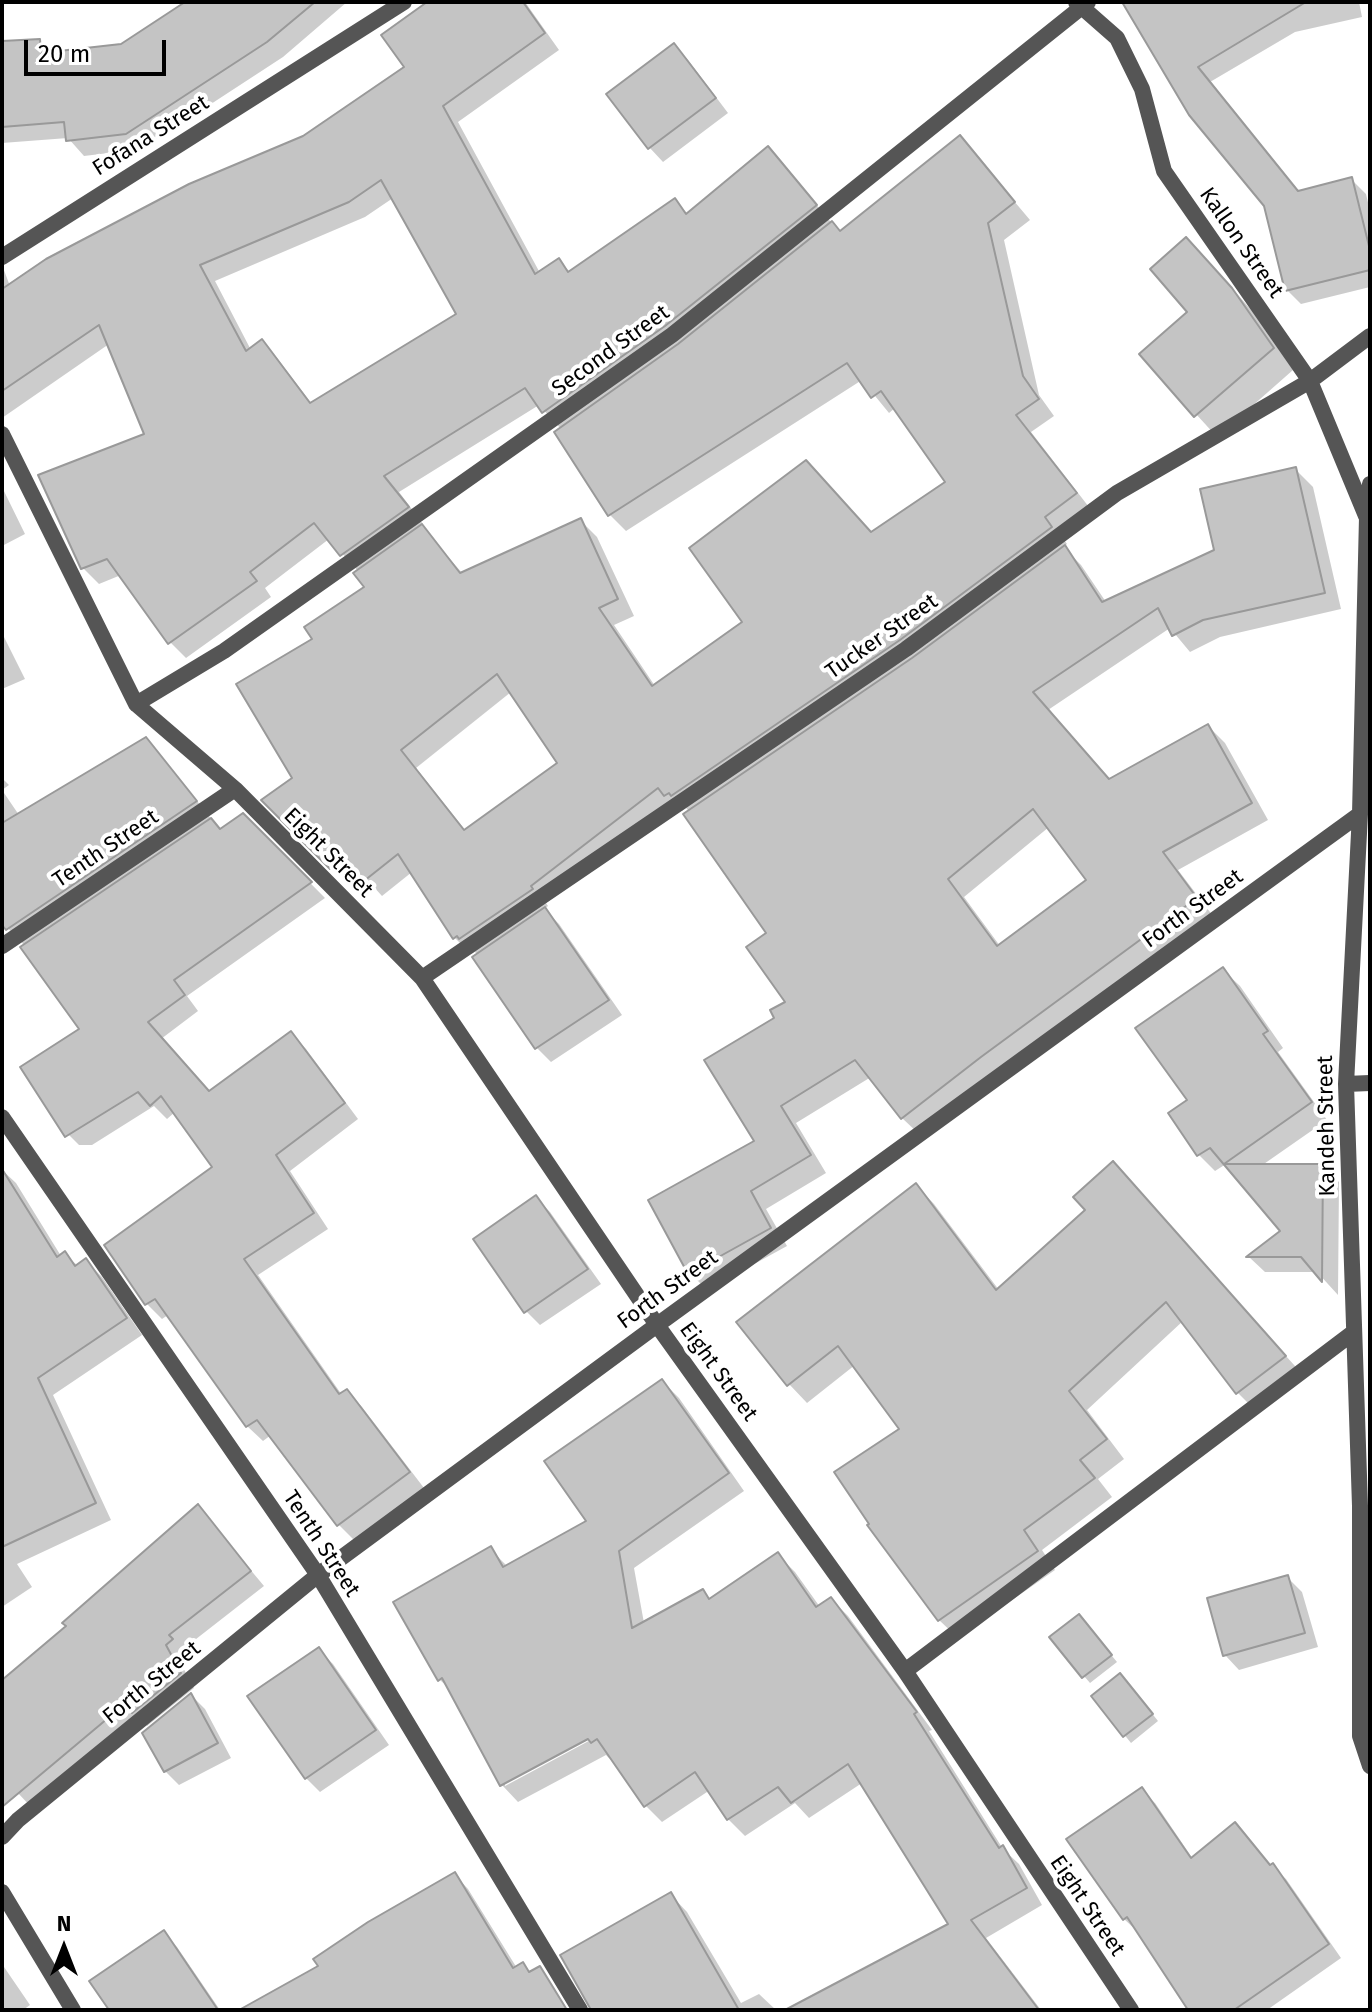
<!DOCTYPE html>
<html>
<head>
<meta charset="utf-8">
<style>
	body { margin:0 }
	#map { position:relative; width:1372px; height:2012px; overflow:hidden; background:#fff; font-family:"Fira Sans",sans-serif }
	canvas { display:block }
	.frame { position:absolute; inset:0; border:4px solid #000; pointer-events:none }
	.north { position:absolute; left:24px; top:1908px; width:80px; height:80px; -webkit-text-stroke:6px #fff; paint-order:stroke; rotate:0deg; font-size:22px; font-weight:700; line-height:32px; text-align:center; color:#000 }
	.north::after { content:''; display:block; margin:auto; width:28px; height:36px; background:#000; clip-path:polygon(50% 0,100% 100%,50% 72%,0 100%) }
	.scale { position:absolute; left:24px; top:40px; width:142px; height:36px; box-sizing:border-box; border:4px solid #000; border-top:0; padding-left:10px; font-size:24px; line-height:28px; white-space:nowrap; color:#000; -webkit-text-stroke:6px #fff; paint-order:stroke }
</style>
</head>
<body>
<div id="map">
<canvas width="1372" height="2012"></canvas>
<div class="frame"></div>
<div class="north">N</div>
<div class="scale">20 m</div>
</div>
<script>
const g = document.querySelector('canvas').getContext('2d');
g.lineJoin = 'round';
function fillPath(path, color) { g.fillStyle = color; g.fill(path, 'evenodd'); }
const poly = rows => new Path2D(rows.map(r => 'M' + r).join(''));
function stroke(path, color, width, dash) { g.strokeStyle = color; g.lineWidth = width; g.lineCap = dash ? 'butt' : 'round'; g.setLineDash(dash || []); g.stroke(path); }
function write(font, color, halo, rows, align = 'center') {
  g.font = font + ' "Fira Sans",sans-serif'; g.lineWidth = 8; g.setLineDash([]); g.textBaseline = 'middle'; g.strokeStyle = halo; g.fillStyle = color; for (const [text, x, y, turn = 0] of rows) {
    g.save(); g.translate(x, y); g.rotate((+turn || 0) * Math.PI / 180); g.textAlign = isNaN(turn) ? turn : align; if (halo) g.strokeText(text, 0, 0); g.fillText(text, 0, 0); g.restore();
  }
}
fillPath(poly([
	[189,2,347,2,283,57,142,149,84,156,68,138,2,143,2,43,40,41,53,54,121,46],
	[431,2,525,2,559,50,458,122,540,273,559,261,571,273,675,201,689,215,783,165,840,233,960,137,1030,220,1004,240,1039,395,1054,416,1031,432,1092,511,1060,534,1067,544,1063,547,1081,565,1106,602,1216,551,1296,470,1313,487,1341,609,1220,637,1190,652,1170,628,1048,710,1110,781,1208,726,1225,743,1268,820,1178,870,1213,916,919,1134,902,1118,871,1077,796,1123,826,1173,766,1209,787,1246,707,1290,690,1273,757,1142,777,1019,788,1003,769,934,690,812,686,808,682,811,674,804,546,903,548,906,544,909,559,924,622,1015,551,1062,537,1048,478,955,475,952,471,954,455,938,412,872,382,896,362,874,348,884,264,800,295,778,314,639,367,588,359,572,329,539,265,588,271,597,186,658,170,642,121,575,99,584,83,568,146,435,109,344,2,418,2,265,10,286,304,138,407,68],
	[393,198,458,314,312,404,277,358,261,342,251,350,215,281,365,217],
	[862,380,889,413,895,408,947,482,655,686,614,625,634,616,597,537,580,520,463,574,421,526,423,524,399,492,539,405,561,429,556,432,610,515,626,531],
	[511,692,559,763,466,831,416,768],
	[1049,827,1089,881,1000,946,964,897],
	[1136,2,1370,2,1359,2,1362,17,1295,32,1210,82,1299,193,1351,179,1366,194,1370,211,1370,287,1301,304,1287,290,1266,205],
	[674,46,688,60,728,113,663,162,649,147],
	[1207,260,1253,312,1293,370,1217,437,1141,354,1190,312],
	[2,487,25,534,2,546],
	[2,633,25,679,2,689],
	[145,740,162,757,221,831,243,815,325,898,187,996,198,1011,161,1039,210,1093,290,1033,306,1049,358,1119,290,1171,328,1229,258,1275,342,1395,347,1391,362,1407,424,1488,354,1540,338,1524,271,1435,263,1441,247,1426,168,1315,162,1319,147,1304,107,1246,215,1168,175,1112,167,1119,154,1106,92,1145,79,1145,63,1129,82,1029,25,946,2,922,2,778,9,785,2,790,19,815],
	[1223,970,1240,986,1283,1048,1278,1052,1327,1120,1261,1166,1322,1166,1339,1182,1338,1295,1317,1272,1265,1272,1249,1257,1283,1232,1226,1164,1215,1171,1199,1155,1189,1101],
	[2,1170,16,1183,61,1256,65,1254,78,1266,86,1261,102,1277,142,1335,53,1395,111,1520,17,1564,32,1587,2,1607],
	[1131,1183,1303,1375,1256,1411,1237,1392,1183,1321,1087,1410,1124,1459,1098,1479,1112,1497,1042,1550,1055,1570,958,1638,939,1620,902,1429,855,1365,807,1403,789,1384,916,1185,934,1204,999,1290],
	[536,1198,550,1212,601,1284,540,1325,526,1311],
	[662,1381,679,1398,744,1491,634,1568,644,1623,703,1591,711,1600,778,1555,795,1572,820,1607,831,1599,848,1616,932,1730,929,1731,1003,1849,1019,1864,1042,1905,986,1938,1041,2010,863,2010,951,1925,862,1783,809,1818,795,1803,745,1836,728,1819,710,1790,662,1822,645,1805,611,1757,609,1758,606,1755,518,1802,502,1785,452,1691,440,1680,490,1549,508,1567,589,1521],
	[596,1733,598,1736,505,1786,505,1782],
	[198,1507,264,1586,182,1650,186,1654,179,1660,194,1688,147,1726,139,1717,32,1808,2,1776,2,1683,68,1626],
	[1288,1578,1302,1592,1318,1647,1239,1670,1225,1655],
	[1085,1623,1117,1662,1090,1683,1084,1676],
	[319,1650,333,1664,389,1745,320,1792,306,1778],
	[1127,1682,1158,1721,1131,1743,1094,1697],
	[191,1695,205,1709,231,1758,179,1785,165,1771],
	[1141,1790,1155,1803,1193,1859,1248,1839,1271,1866,1286,1879,1341,1958,1267,2010,1190,2010,1138,1932,1124,1919],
	[454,1874,468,1889,520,1973,453,2010,243,2010,321,1966],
	[671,1895,687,1912,741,2003,759,1994,776,2010,593,2010],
	[163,1933,177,1947,220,2010,112,2010],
	[2,1964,30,2005,23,2010,2,2010]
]), '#0003');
const building = poly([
	[185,2,315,2,267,42,126,134,66,141,64,122,2,127,2,41,40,39,41,53,121,44,185,2],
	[427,2,523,2,545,33,443,106,535,274,559,258,568,272,675,198,686,214,768,146,817,205,665,326,542,413,525,388,384,476,409,507,340,556,314,523,250,572,257,581,168,644,107,559,81,569,38,475,144,434,99,325,2,391,2,289,46,259,189,184,303,136,404,67,381,35,427,2],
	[381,180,456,314,310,403,262,339,246,351,200,265,349,202,381,180],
	[1122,2,1306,2,1198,67,1298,191,1352,177,1370,250,1370,270,1285,291,1264,206,1189,115,1122,2],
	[674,43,716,98,648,149,606,94,674,43],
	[960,135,1015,202,988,223,1023,376,1039,399,1016,415,1077,493,1045,517,1052,527,900,640,671,796,669,793,664,796,658,788,531,886,533,889,459,939,457,936,453,939,398,854,364,881,346,858,330,869,261,800,292,778,236,684,312,639,304,627,364,587,353,573,422,524,460,573,581,518,618,599,599,608,652,686,742,622,689,548,806,460,871,532,945,482,881,391,871,398,847,363,608,516,554,432,678,344,832,221,840,231,960,135],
	[497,674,557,763,464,830,401,750,497,674],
	[1186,237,1232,288,1274,348,1194,417,1139,354,1187,312,1150,269,1186,237],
	[1296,467,1325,593,1203,620,1172,636,1158,608,1033,692,1109,779,1208,724,1252,803,1163,852,1197,898,981,1057,901,1119,855,1060,781,1106,811,1155,751,1191,771,1228,688,1274,648,1200,754,1141,704,1060,774,1018,770,1010,785,1002,746,947,766,933,683,814,912,658,1065,545,1102,602,1214,550,1200,489,1296,467],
	[1033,809,1086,880,997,946,948,879,1033,809],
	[146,737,197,801,6,930,2,925,2,823,146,737],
	[243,813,312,882,174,980,185,995,148,1022,209,1091,291,1031,345,1103,276,1155,314,1213,244,1259,339,1394,347,1389,410,1472,337,1526,257,1420,246,1427,155,1299,145,1305,104,1245,212,1167,161,1096,150,1106,138,1092,65,1137,20,1067,79,1029,20,947,211,818,220,829,243,813],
	[545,907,609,1000,535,1049,472,957,545,907],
	[1223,967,1268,1031,1263,1034,1312,1102,1224,1164,1323,1164,1322,1282,1301,1257,1246,1257,1280,1231,1210,1148,1197,1156,1168,1113,1187,1100,1135,1028,1223,967],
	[1113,1161,1286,1356,1236,1394,1166,1302,1069,1391,1107,1439,1080,1460,1095,1478,1024,1530,1038,1551,938,1621,867,1525,869,1524,834,1472,899,1429,838,1346,787,1386,736,1322,916,1183,996,1290,1085,1210,1073,1197,1113,1161],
	[2,1169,57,1257,65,1251,75,1266,86,1258,127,1318,38,1378,96,1503,2,1547,2,1169],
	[536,1195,588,1269,524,1313,473,1239,536,1195],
	[662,1379,729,1473,619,1551,632,1628,703,1589,709,1599,778,1552,816,1607,831,1597,917,1712,914,1714,999,1848,1003,1845,1027,1888,971,1920,1039,2010,785,2010,948,1924,848,1764,791,1803,778,1787,727,1820,695,1772,644,1807,597,1739,591,1743,588,1739,500,1786,442,1678,438,1681,393,1602,491,1546,503,1567,586,1521,544,1461,662,1379],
	[198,1504,251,1571,169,1635,173,1639,166,1645,181,1673,132,1713,126,1703,2,1807,2,1680,66,1626,62,1623,198,1504],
	[1288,1575,1305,1633,1223,1656,1207,1598,1288,1575],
	[1079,1614,1112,1655,1082,1678,1049,1637,1079,1614],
	[319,1647,376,1730,305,1779,247,1696,319,1647],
	[1120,1673,1153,1714,1123,1737,1091,1696,1120,1673],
	[191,1693,218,1743,164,1772,142,1733,191,1693],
	[1142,1787,1191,1858,1235,1822,1270,1865,1273,1863,1329,1944,1234,2010,1188,2010,1127,1917,1123,1920,1066,1839,1142,1787],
	[455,1872,513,1968,523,1962,529,1972,540,1966,567,2010,239,2010,318,1966,313,1959,368,1922,455,1872],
	[671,1892,739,2010,591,2010,560,1955,671,1892],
	[164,1930,218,2010,109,2010,89,1981,164,1930]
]);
fillPath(building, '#c4c4c4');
stroke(building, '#999', 2);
stroke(poly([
	[1076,2,1117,38,1142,89,1164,171,1310,381,1366,516],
	[2,257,404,2],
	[2,434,136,704,235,789,422,978,657,1325,905,1671,1131,2010],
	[1370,484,1367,517,1360,814,1346,1084,1360,1506,1360,1736,1370,1766],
	[136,704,224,651,672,335,1088,2],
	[2,946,235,789],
	[422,978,906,649,1117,493,1310,381,1370,336],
	[1346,1084,1370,1083],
	[2,1117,318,1575,580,2010],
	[905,1671,1354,1332],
	[2,1837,18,1820,318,1575,657,1325,1360,814],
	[2,1892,73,2010]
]), '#555', 16);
write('22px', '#000', '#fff', [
	["Fofana Street",151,136,-32],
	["Kallon Street",1241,243,55],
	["Second Street",611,351,-36],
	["Tucker Street",882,637,-35],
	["Tenth Street",106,849,-34],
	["Eight Street",328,853,45],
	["Forth Street",1193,909,-36],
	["Kandeh Street",1327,1126,-91],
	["Forth Street",668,1290,-36],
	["Eight Street",718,1372,54],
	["Tenth Street",321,1544,57],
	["Forth Street",152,1683,-39],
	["Eight Street",1087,1906,56]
]);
</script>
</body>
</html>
